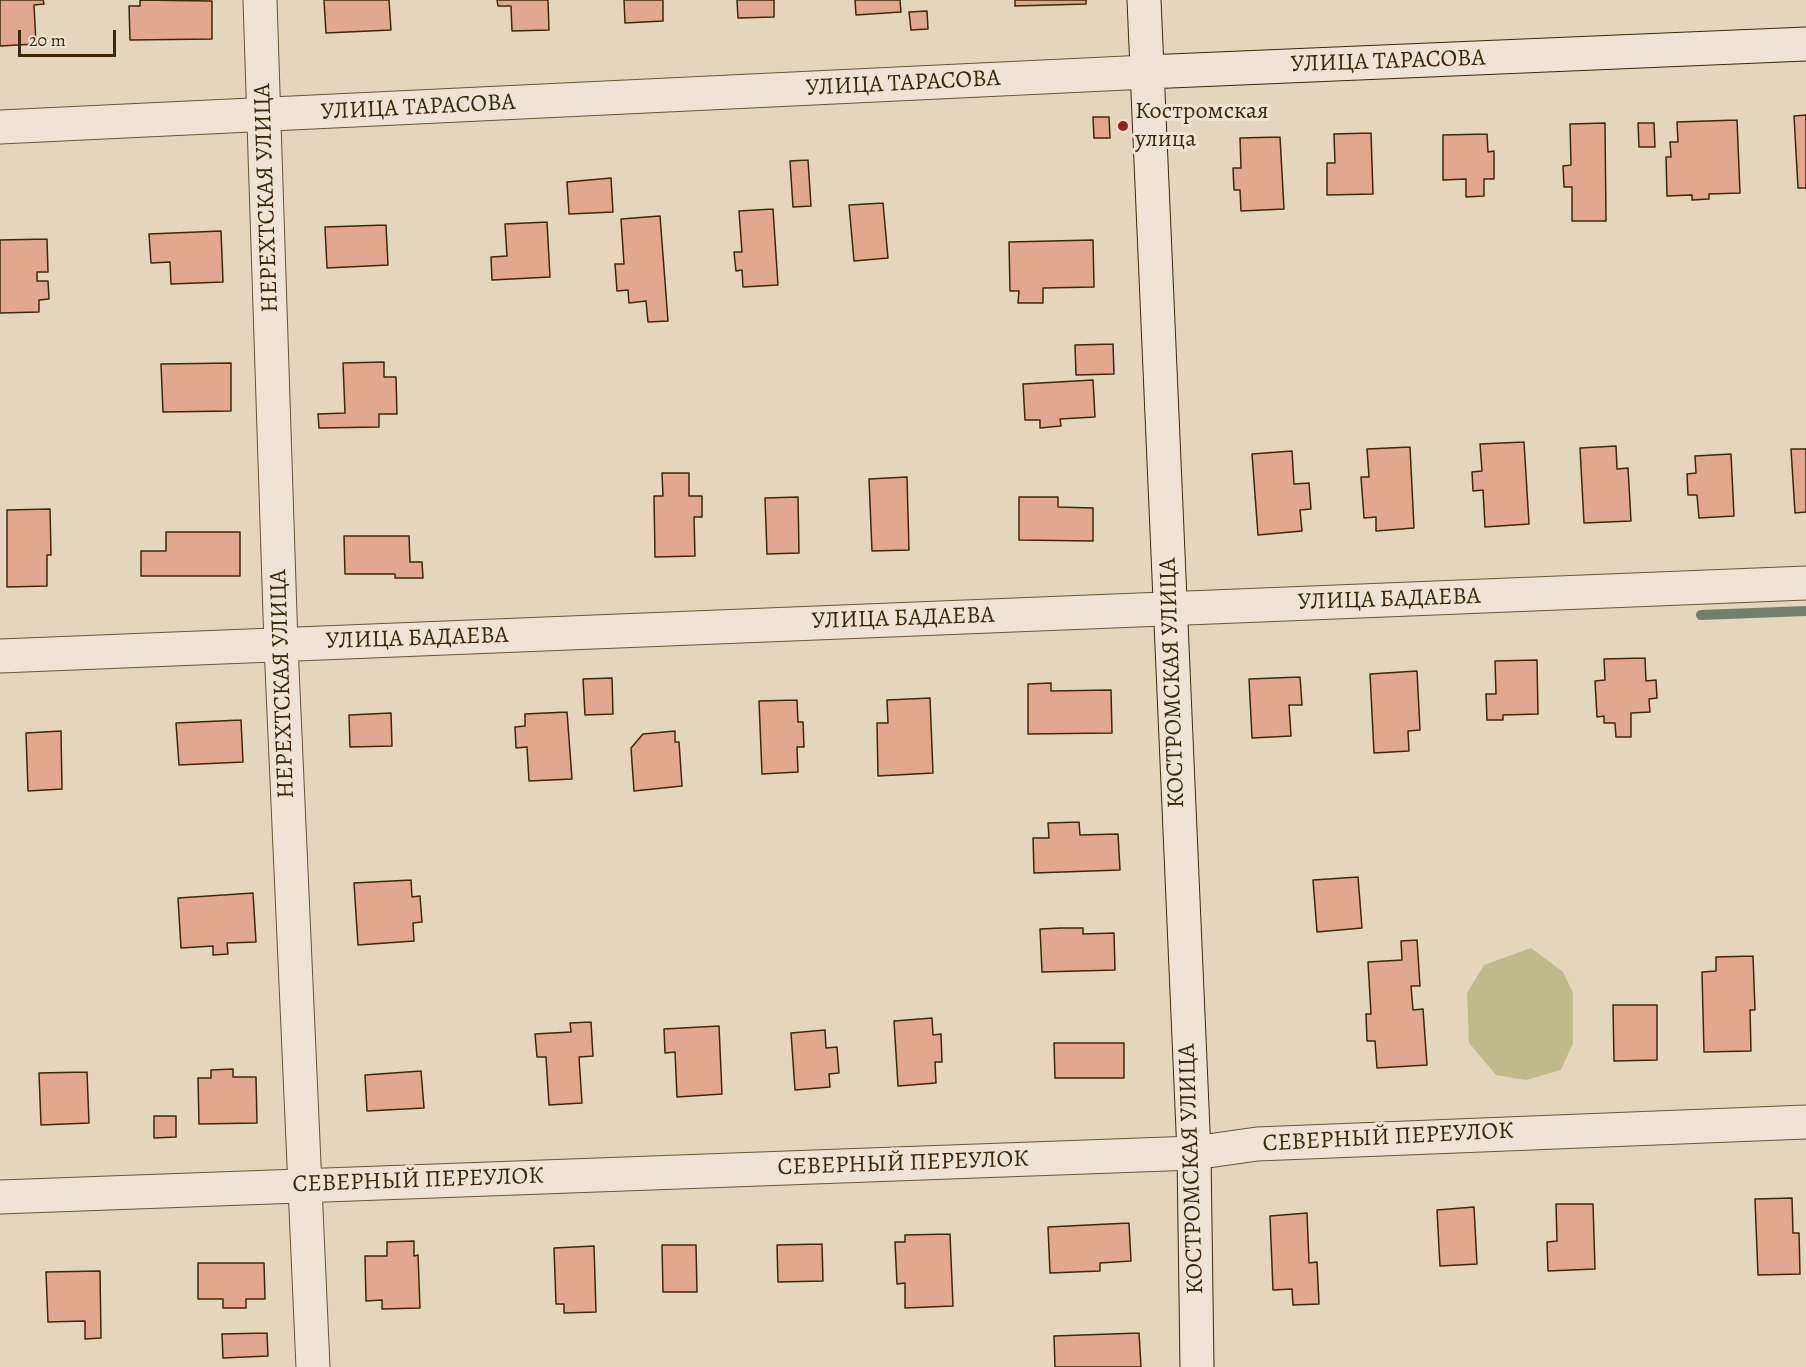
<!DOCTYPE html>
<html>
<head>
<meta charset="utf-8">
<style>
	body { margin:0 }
	#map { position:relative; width:1806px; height:1367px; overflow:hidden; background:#e6d5bd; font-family:Alegreya,serif }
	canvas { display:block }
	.scale { position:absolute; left:18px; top:30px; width:98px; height:27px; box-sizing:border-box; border:3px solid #3e2808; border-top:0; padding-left:8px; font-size:18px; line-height:21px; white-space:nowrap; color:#3e2808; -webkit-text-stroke:4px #efe4d4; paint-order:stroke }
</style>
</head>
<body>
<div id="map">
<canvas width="1806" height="1367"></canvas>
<div class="scale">20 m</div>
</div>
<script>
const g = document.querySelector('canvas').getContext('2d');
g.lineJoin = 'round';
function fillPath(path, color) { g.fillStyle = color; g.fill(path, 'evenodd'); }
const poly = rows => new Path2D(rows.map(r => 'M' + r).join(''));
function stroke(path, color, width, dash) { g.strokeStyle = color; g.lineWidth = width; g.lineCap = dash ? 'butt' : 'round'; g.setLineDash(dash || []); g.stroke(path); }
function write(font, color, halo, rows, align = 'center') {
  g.font = font + ' Alegreya,serif'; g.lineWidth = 6; g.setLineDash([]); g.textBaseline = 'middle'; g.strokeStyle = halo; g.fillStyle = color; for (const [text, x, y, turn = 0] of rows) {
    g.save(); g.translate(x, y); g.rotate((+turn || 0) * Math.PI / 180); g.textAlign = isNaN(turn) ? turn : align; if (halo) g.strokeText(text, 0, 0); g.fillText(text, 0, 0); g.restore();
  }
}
fillPath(poly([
	[1531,948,1563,972,1573,993,1573,1043,1561,1070,1526,1080,1496,1075,1469,1043,1467,993,1484,965]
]), '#bdbb8c');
stroke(poly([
	[1701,615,1806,611]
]), '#737f6d', 10);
const building = poly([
	[0,0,43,0,44,4,34,5,36,44,0,46,0,0],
	[140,0,212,1,212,39,130,40,129,6,140,6,140,0],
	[324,0,389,0,391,30,326,33,324,0],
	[497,0,548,0,549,30,512,31,511,6,498,6,497,0],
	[624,0,663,0,663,21,625,23,624,0],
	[737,0,774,0,774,17,738,18,737,0],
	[855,0,900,0,901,12,856,15,855,0],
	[1015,0,1086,0,1086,4,1015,6,1015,0],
	[927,11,928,29,911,30,909,12,927,11],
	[1806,115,1806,188,1798,188,1794,116,1806,115],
	[1093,117,1109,117,1110,138,1094,138,1093,117],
	[1737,120,1740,193,1709,194,1709,199,1692,200,1692,195,1667,196,1666,157,1671,157,1670,142,1678,142,1677,122,1737,120],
	[1605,123,1606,221,1572,221,1572,187,1564,187,1563,166,1571,165,1570,124,1605,123],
	[1638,123,1654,123,1655,147,1639,147,1638,123],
	[1371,133,1373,194,1327,195,1327,163,1335,163,1334,134,1371,133],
	[1487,134,1488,152,1494,151,1494,179,1484,179,1484,196,1466,197,1466,179,1443,180,1443,135,1487,134],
	[1280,137,1284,209,1241,211,1240,190,1234,190,1233,168,1241,168,1240,138,1280,137],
	[808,160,811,206,793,207,790,161,808,160],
	[611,178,613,212,569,214,567,182,611,178],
	[883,203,888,258,854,261,849,205,883,203],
	[773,209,778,285,743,287,742,270,736,271,734,252,742,252,739,211,773,209],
	[660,216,668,321,648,322,646,301,629,303,628,290,617,291,615,264,624,264,621,219,660,216],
	[547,222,550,277,492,280,491,257,507,256,505,224,547,222],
	[386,225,388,265,327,268,325,227,386,225],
	[221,231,223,282,171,284,170,262,151,263,149,234,221,231],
	[47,239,48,272,37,272,37,281,48,281,49,299,39,300,39,312,0,313,0,240,47,239],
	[1093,240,1094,287,1043,288,1043,303,1018,303,1019,291,1010,291,1009,242,1093,240],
	[1113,344,1114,374,1076,375,1075,345,1113,344],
	[384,362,384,377,396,377,397,414,379,414,379,427,319,428,318,414,345,413,343,363,384,362],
	[231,363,231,411,163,412,161,364,231,363],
	[1093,380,1095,417,1060,419,1061,426,1040,428,1040,420,1025,420,1023,384,1093,380],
	[1524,442,1529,524,1485,527,1483,490,1473,491,1472,472,1482,471,1480,444,1524,442],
	[1616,446,1617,469,1628,468,1631,521,1584,523,1580,448,1616,446],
	[1410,447,1414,528,1376,531,1376,517,1364,518,1361,477,1369,477,1367,449,1410,447],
	[1791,449,1806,449,1806,512,1795,513,1791,449],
	[1292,451,1294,484,1309,483,1311,509,1300,510,1302,531,1258,535,1252,454,1292,451],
	[1731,454,1734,516,1699,518,1697,495,1688,495,1687,474,1696,473,1695,456,1731,454],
	[662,473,689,473,689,496,702,496,702,517,694,517,695,556,655,557,654,496,663,496,662,473],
	[907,477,909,550,872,551,869,479,907,477],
	[798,497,799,553,767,554,765,498,798,497],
	[1019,497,1058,497,1058,507,1093,508,1093,541,1019,540,1019,497],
	[50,509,51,555,47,555,47,586,7,587,7,510,50,509],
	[166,532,240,532,240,576,141,576,141,551,166,551,166,532],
	[344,536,409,536,410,562,422,562,423,578,395,578,395,574,345,574,344,536],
	[1645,658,1646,681,1656,680,1657,698,1649,699,1650,712,1631,713,1631,737,1616,737,1615,723,1604,723,1604,716,1597,717,1595,681,1605,680,1604,659,1645,658],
	[1537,660,1538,714,1503,715,1503,720,1487,720,1486,694,1496,694,1495,661,1537,660],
	[1417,671,1420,730,1408,731,1409,751,1374,753,1370,674,1417,671],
	[1300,677,1302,705,1289,705,1291,736,1252,738,1249,679,1300,677],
	[612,678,613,714,585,715,583,679,612,678],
	[1051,683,1051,691,1111,690,1112,733,1028,734,1028,684,1051,683],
	[930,698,933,773,878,776,877,723,888,723,887,700,930,698],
	[797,700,798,722,803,722,804,747,797,747,798,772,762,774,759,701,797,700],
	[567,712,572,779,529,781,527,747,516,748,515,727,525,726,525,714,567,712],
	[391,713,392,746,350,747,349,715,391,713],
	[241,720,243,762,179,765,176,723,241,720],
	[61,731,62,789,28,791,26,733,61,731],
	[675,731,675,742,679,742,682,786,634,791,631,748,643,734,675,731],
	[1079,822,1080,835,1118,834,1120,870,1034,873,1033,838,1049,838,1048,823,1079,822],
	[1358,877,1362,928,1317,932,1313,880,1358,877],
	[411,880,412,897,420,896,422,922,413,923,414,941,358,945,354,883,411,880],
	[253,893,256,942,227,943,228,954,213,955,213,946,181,948,178,898,253,893],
	[1061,928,1083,928,1083,934,1114,933,1115,970,1042,972,1040,929,1061,928],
	[1417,940,1420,986,1411,986,1413,1010,1423,1009,1427,1065,1377,1068,1375,1041,1367,1041,1366,1014,1371,1014,1368,962,1402,960,1401,941,1417,940],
	[1753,956,1755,1010,1750,1010,1751,1051,1704,1052,1702,972,1716,971,1716,957,1753,956],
	[1613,1005,1657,1005,1657,1060,1614,1061,1613,1005],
	[932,1018,933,1035,941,1034,942,1062,935,1062,936,1083,898,1086,894,1021,932,1018],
	[591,1022,593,1056,579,1057,582,1103,549,1105,546,1057,537,1057,535,1034,571,1032,570,1023,591,1022],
	[719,1026,722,1094,677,1097,675,1052,665,1053,664,1029,719,1026],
	[825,1030,826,1048,837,1047,839,1073,829,1074,830,1087,795,1090,791,1033,825,1030],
	[1054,1043,1124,1043,1124,1078,1055,1078,1054,1043],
	[233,1069,233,1077,256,1077,257,1123,199,1124,198,1078,211,1078,211,1070,233,1069],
	[421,1071,424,1108,367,1111,365,1075,421,1071],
	[87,1072,89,1123,41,1125,39,1073,87,1072],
	[154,1116,176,1116,176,1137,154,1138,154,1116],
	[1792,1198,1793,1233,1799,1233,1800,1274,1758,1275,1755,1199,1792,1198],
	[1556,1204,1593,1204,1595,1269,1548,1271,1547,1242,1557,1241,1556,1204],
	[1474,1207,1477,1264,1440,1266,1437,1210,1474,1207],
	[1307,1213,1309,1263,1317,1262,1319,1304,1293,1305,1292,1289,1273,1290,1270,1216,1307,1213],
	[1129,1223,1131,1261,1100,1263,1100,1271,1050,1273,1048,1227,1129,1223],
	[950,1234,953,1306,905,1308,905,1283,897,1284,895,1242,905,1242,905,1235,950,1234],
	[414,1241,414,1256,418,1255,420,1308,382,1309,382,1300,366,1301,365,1256,387,1256,387,1242,414,1241],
	[822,1244,823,1281,778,1282,777,1245,822,1244],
	[662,1245,696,1245,697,1292,663,1292,662,1245],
	[594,1246,596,1312,564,1313,564,1304,556,1304,554,1248,594,1246],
	[198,1263,264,1263,265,1299,246,1299,246,1308,223,1308,223,1299,198,1299,198,1263],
	[100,1271,101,1338,85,1339,85,1321,48,1322,46,1272,100,1271],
	[267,1333,268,1356,223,1358,222,1334,267,1333],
	[1139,1333,1141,1367,1055,1367,1054,1336,1139,1333]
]);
fillPath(building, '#e1a78f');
stroke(building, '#3e2808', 1.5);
const street = poly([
	[260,0,281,645,313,1367],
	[0,127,1147,72],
	[0,656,1806,583],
	[0,1197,1194,1153,1257,1144,1806,1122]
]);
const secondary = poly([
	[1144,0,1194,1153,1197,1367],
	[1147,72,1806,44]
]);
stroke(street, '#685335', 35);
stroke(secondary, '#3e2808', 35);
stroke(street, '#efe4d4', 33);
stroke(secondary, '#efe4d4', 33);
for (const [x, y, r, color] of [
	[1123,126,6,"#8f2418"]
]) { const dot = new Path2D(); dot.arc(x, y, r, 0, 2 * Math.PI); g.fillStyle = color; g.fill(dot); stroke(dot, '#efe4d4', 2); }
write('24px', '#3e2808', '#efe4d4', [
	["УЛИЦА ТАРАСОВА",1388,62,-2],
	["УЛИЦА ТАРАСОВА",903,84,-3],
	["УЛИЦА ТАРАСОВА",418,108,-3],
	["НЕРЕХТСКАЯ УЛИЦА",267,198,-92],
	["УЛИЦА БАДАЕВА",1389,600,-2],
	["УЛИЦА БАДАЕВА",903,619,-2],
	["УЛИЦА БАДАЕВА",417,639,-2],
	["КОСТРОМСКАЯ УЛИЦА",1173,683,-92],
	["НЕРЕХТСКАЯ УЛИЦА",283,684,-92],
	["СЕВЕРНЫЙ ПЕРЕУЛОК",1388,1138,-3],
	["СЕВЕРНЫЙ ПЕРЕУЛОК",903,1164,-2],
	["КОСТРОМСКАЯ УЛИЦА",1192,1169,-92],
	["СЕВЕРНЫЙ ПЕРЕУЛОК",418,1181,-2]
]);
write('24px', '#3e2808', '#efe4d4', [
	["Костромская",1135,112],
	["улица",1135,140]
], 'left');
</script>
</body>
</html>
